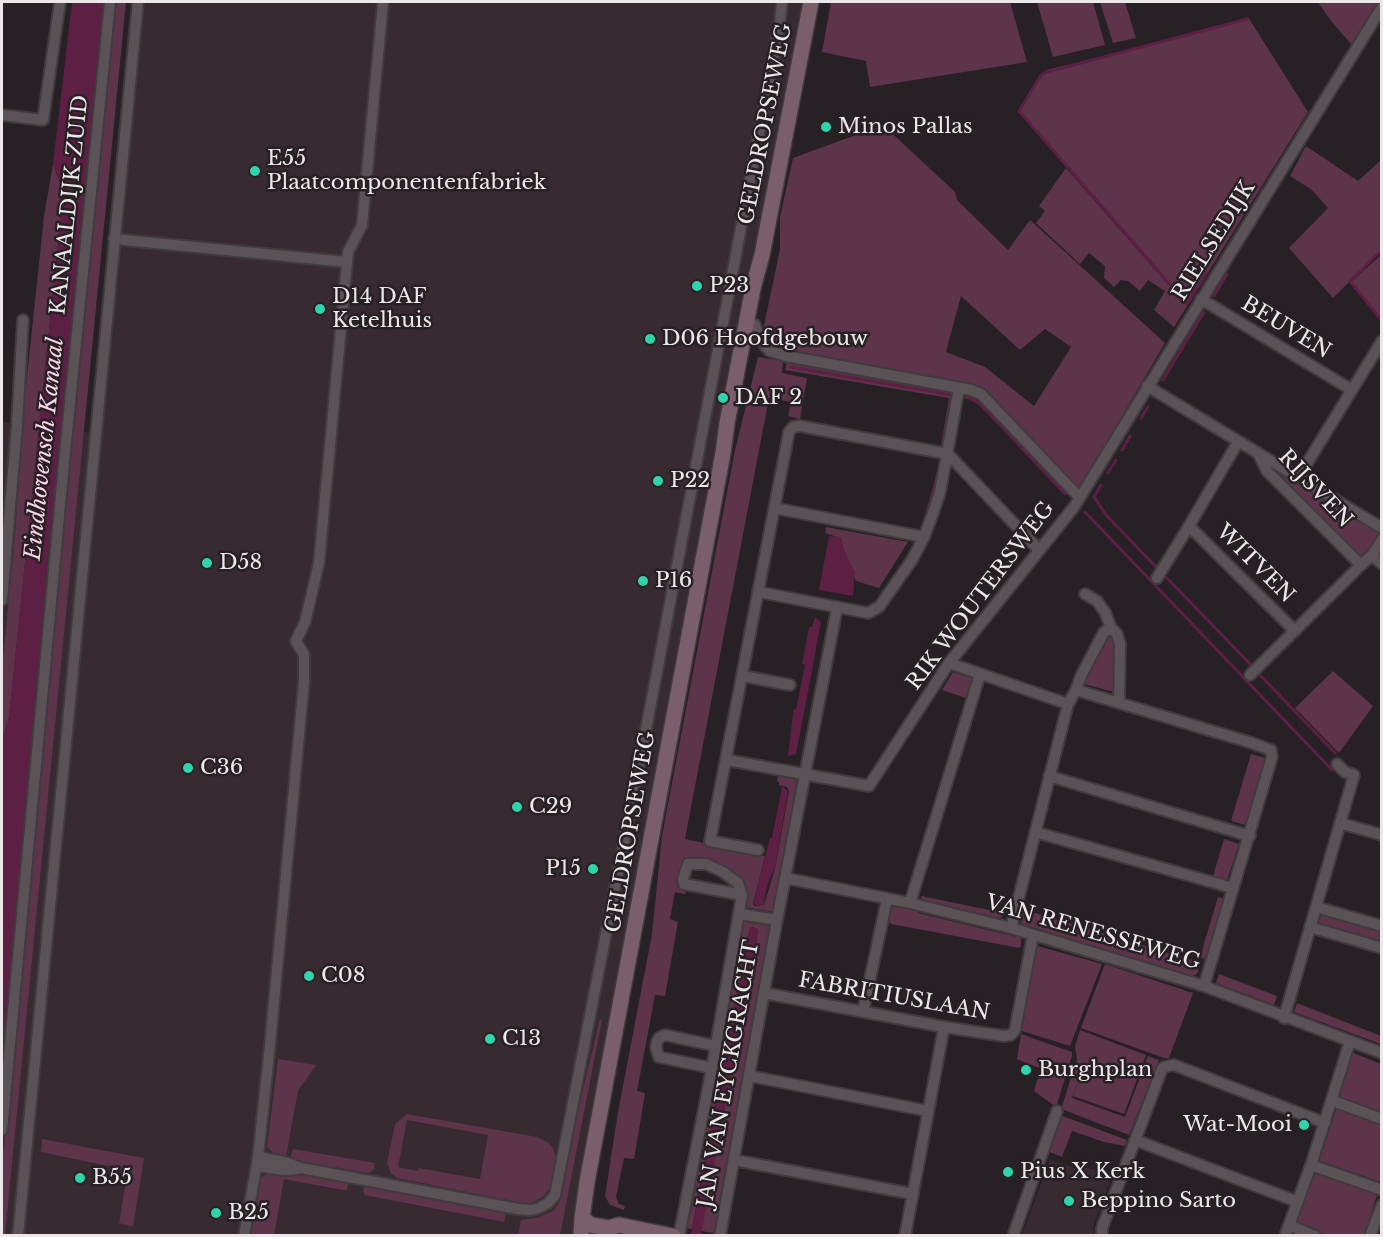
<!DOCTYPE html>
<html>
<head>
<meta charset="utf-8">
<style>
	body { margin:0 }
	#map { position:relative; width:1383px; height:1237px; overflow:hidden; background:#272024; font-family:"Libre Baskerville",serif }
	canvas { display:block }
	.frame { position:absolute; inset:0; border:3px solid #ece7e9; pointer-events:none }
</style>
</head>
<body>
<div id="map">
<canvas width="1383" height="1237"></canvas>
<div class="frame"></div>
</div>
<script>
const g = document.querySelector('canvas').getContext('2d');
g.lineJoin = 'round';
function fillPath(path, color) { g.fillStyle = color; g.fill(path, 'evenodd'); }
const poly = rows => new Path2D(rows.map(r => 'M' + r).join(''));
function stroke(path, color, width, dash) { g.strokeStyle = color; g.lineWidth = width; g.lineCap = dash ? 'butt' : 'round'; g.setLineDash(dash || []); g.stroke(path); }
function write(font, color, halo, rows, align = 'center') {
  g.font = font + ' "Libre Baskerville",serif'; g.lineWidth = 5; g.setLineDash([]); g.textBaseline = 'middle'; g.strokeStyle = halo; g.fillStyle = color; for (const [text, x, y, turn = 0] of rows) {
    g.save(); g.translate(x, y); g.rotate((+turn || 0) * Math.PI / 180); g.textAlign = isNaN(turn) ? turn : align; if (halo) g.strokeText(text, 0, 0); g.fillText(text, 0, 0); g.restore();
  }
}
fillPath(poly([
	[145,2,802,2,791,82,742,311,683,626,577,1235,2,1236,2,422,101,434],
	[1050,1159,1077,1169,1079,1165,1112,1176,1093,1227,1094,1235,1022,1235]
]), '#372a30');
fillPath(poly([
	[114,2,126,2,5,1235,2,1236,2,1165],
	[831,2,1010,2,1027,62,870,87,866,61,822,52],
	[1037,2,1093,2,1105,45,1053,57],
	[1100,2,1125,2,1136,38,1113,43],
	[1318,2,1379,2,1351,44,1331,21],
	[1248,17,1308,112,1174,327,1154,310,1165,291,1148,280,1140,291,1128,281,1121,280,1114,287,1104,278,1105,266,1089,253,1080,264,1036,223,1045,211,1039,206,1066,168,1184,303,1018,110,1046,70,1168,41],
	[883,125,955,192,957,200,1008,250,1030,220,1165,343,1081,486,1074,486,988,393,977,386,780,351,774,348,762,335,780,249,780,217,793,158],
	[961,296,1020,350,1045,329,1071,347,1034,406,985,367,946,352],
	[1306,146,1358,181,1381,160,1381,250,1333,298,1289,248,1328,208,1312,190,1290,176],
	[53,164,62,187,59,234,9,717,2,740,2,669,15,535,24,405,44,216],
	[1381,255,1381,321,1351,282],
	[758,357,783,361,782,373,807,378,800,419,788,416,791,402,769,398,685,839,765,856,753,904,755,906,764,905,775,869,789,791,787,787,779,785,779,782,777,781,778,776,798,780,773,912,745,907,747,895,746,887,741,880,731,871,712,860,691,857,682,865,678,872,677,887,686,890,685,894,675,892,670,919,678,922,665,996,655,995,637,1091,645,1093,639,1130,634,1159,624,1158,616,1197,619,1204,625,1206,624,1210,610,1205,605,1196,618,1112,652,934,662,836,735,450],
	[787,362,951,389,954,394,945,444,941,446,949,398,785,370],
	[1269,465,1378,531,1379,536,1374,546,1364,556,1356,556,1269,468],
	[826,527,908,542,879,588,856,581,844,551,841,538,825,533],
	[1108,635,1115,636,1114,692,1084,684],
	[1333,671,1373,706,1339,753,1295,708],
	[953,672,972,678,966,698,942,690],
	[1251,754,1265,758,1245,825,1231,821],
	[1224,839,1239,844,1227,880,1213,876],
	[921,896,999,912,1003,916,999,918,922,900],
	[1218,897,1224,899,1206,960,1200,957],
	[897,905,918,910,918,913,1021,938,1021,946,1019,948,891,924,889,922,892,906],
	[1025,910,1199,962,1200,965,1197,974,1192,976,1022,924,1020,920,1022,911],
	[1322,913,1381,930,1381,944,1318,924],
	[742,921,772,926,716,1230,713,1233,701,1231,756,944,758,930,752,927,750,928,744,954,692,1229,685,1228],
	[1038,946,1102,964,1070,1046,1022,1031,1036,947],
	[1105,964,1193,993,1169,1058,1164,1058,1081,1028],
	[1219,974,1277,996,1274,1005,1216,983],
	[1297,1003,1381,1036,1381,1044,1294,1012],
	[600,1019,602,1020,560,1235,518,1235,521,1220,537,1218,553,1211,559,1203,577,1114],
	[1080,1030,1146,1055,1124,1114,1073,1096,1085,1062,1072,1098,1125,1117,1148,1056,1159,1060,1129,1135,1061,1109,1077,1060,1075,1046],
	[1021,1034,1072,1052,1072,1056,1056,1107,1034,1091,1040,1071,1039,1068,1017,1059],
	[1351,1052,1381,1064,1381,1115,1339,1099],
	[278,1059,316,1065,298,1091,286,1156,281,1157,276,1155,267,1147],
	[1337,1107,1381,1124,1381,1182,1319,1161],
	[407,1114,537,1137,547,1142,553,1148,556,1158,551,1186,543,1197,528,1204,397,1178,391,1173,387,1163,395,1124],
	[407,1120,488,1135,480,1179,419,1168,418,1171,398,1167],
	[1060,1115,1127,1140,1125,1146,1104,1142,1072,1131,1062,1157,1047,1151],
	[42,1139,144,1158,133,1227,119,1223,128,1170,41,1152],
	[293,1149,375,1163,374,1169,369,1173,362,1172,290,1159],
	[280,1171,348,1183,347,1190,343,1190,284,1179,274,1235,251,1236,261,1178,269,1172],
	[1316,1171,1378,1192,1364,1235,1327,1235,1295,1223],
	[364,1186,506,1212,504,1222,365,1195,363,1191]
]), '#5d344a');
fillPath(poly([
	[72,2,104,2,50,535,2,1060,2,740,9,717,59,234,62,187,53,164],
	[829,536,841,537,844,551,855,572,853,596,819,590],
	[815,617,821,622,809,687,796,754,788,756,793,713,794,709,796,709,805,665,802,664,803,659,809,627,812,627],
	[782,786,788,791,775,868,769,880,763,905,755,905,754,903,758,884,770,838,772,838],
	[751,927,758,929,756,944,701,1235,691,1235,744,954,750,928]
]), '#5d1f43');
stroke(poly([
	[1364,267,1382,250],
	[1364,268,1350,281,1382,321],
	[1207,273,1187,304,1019,111,1041,75,1047,72,1247,19],
	[1214,296,1227,274],
	[791,367,952,395,943,441],
	[1163,380,1204,312],
	[966,397,974,400,982,406,1065,494],
	[1141,418,1148,407],
	[1122,450,1130,436],
	[1108,473,1116,460],
	[1101,485,1094,497,1107,516,1157,568],
	[1085,512,1332,770],
	[925,519,939,471],
	[1164,575,1251,665],
	[1259,674,1335,753]
]), '#5d1f43', 3);
const minor = poly([
	[2,115,43,120,60,2],
	[114,239,347,262],
	[1201,299,1352,390],
	[755,325,760,338,766,347,770,351,786,356,971,390,981,394,1079,497],
	[1147,386,1382,528],
	[1238,442,1189,526,1295,631],
	[1259,455,1267,471,1361,565,1372,555,1382,540],
	[1298,478,1382,341],
	[774,508,924,537],
	[1372,555,1382,564],
	[1157,578,1189,526],
	[759,592,868,613,879,607,912,560,924,537,933,513,940,492,959,388],
	[1085,594,1097,601,1105,612,1111,628],
	[2,600,17,425,23,320],
	[949,663,1068,704,1076,690,1252,743,1271,750,1272,757,1204,986],
	[1250,675,1361,565],
	[743,676,790,685],
	[1076,690,1081,676,1104,632,1111,628,1117,634,1120,644,1119,702],
	[727,760,869,786,949,663,1074,507,1382,7],
	[1049,776,1250,836],
	[1340,823,1382,835],
	[1035,832,1233,888],
	[758,850,710,841,789,432,793,427,800,426,948,454,1039,550],
	[688,864,706,864,723,872,738,883,742,895,684,884,683,879,688,864],
	[785,878,910,903,1011,928,1204,986,1382,1053],
	[910,903,980,674],
	[1316,907,1382,926],
	[740,914,777,920],
	[1310,927,1382,948],
	[1011,928,1068,704],
	[764,993,944,1027,1004,1036,1011,1035,1015,1030,1033,935],
	[863,1012,887,899],
	[1284,1018,1354,775,1345,772,1337,764],
	[712,1068,659,1057,656,1048,657,1042,659,1038,665,1035,716,1046],
	[750,1076,928,1111],
	[1333,1101,1382,1119],
	[2,1130,63,473,110,2],
	[1135,1140,1298,1202],
	[258,1157,285,1162,301,1168,518,1209,531,1210,539,1208,548,1203,555,1195,652,698,780,22,782,2],
	[734,1160,913,1194],
	[1311,1165,1382,1190],
	[257,1166,283,1170,298,1169],
	[1289,1225,1315,1236],
	[18,1236,138,2],
	[244,1236,258,1157,270,1045,304,682,304,655,296,641,305,622,319,563,348,252,362,225,383,2],
	[679,1236,712,1068,742,895],
	[720,1236,777,920,837,608],
	[905,1236,944,1027],
	[1013,1236,1057,1111],
	[1102,1236,1102,1228,1162,1069,1164,1067,1174,1065,1325,1123],
	[1285,1236,1311,1165,1350,1041],
	[1370,1236,1382,1205]
]);
const secondary = poly([
	[582,1218,591,1225,609,1228,619,1225,673,1236],
	[581,1236,582,1218,587,1182,723,453,727,423,753,288,762,255,811,2]
]);
stroke(minor, '#403b3d', 14);
stroke(secondary, '#403b3d', 18);
stroke(minor, '#5a5256', 10);
stroke(secondary, '#7a5e6c', 15);
for (const [x, y, r, color] of [
	[826,127,6,"#2fd4aa"],
	[255,171,6,"#2fd4aa"],
	[697,286,6,"#2fd4aa"],
	[320,309,6,"#2fd4aa"],
	[650,339,6,"#2fd4aa"],
	[723,398,6,"#2fd4aa"],
	[658,481,6,"#2fd4aa"],
	[207,563,6,"#2fd4aa"],
	[643,581,6,"#2fd4aa"],
	[188,768,6,"#2fd4aa"],
	[517,807,6,"#2fd4aa"],
	[593,869,6,"#2fd4aa"],
	[309,976,6,"#2fd4aa"],
	[490,1039,6,"#2fd4aa"],
	[1026,1070,6,"#2fd4aa"],
	[1304,1125,6,"#2fd4aa"],
	[1008,1172,6,"#2fd4aa"],
	[80,1178,6,"#2fd4aa"],
	[1069,1201,6,"#2fd4aa"],
	[216,1213,6,"#2fd4aa"]
]) { const dot = new Path2D(); dot.arc(x, y, r, 0, 2 * Math.PI); g.fillStyle = color; g.fill(dot); stroke(dot, '#272024', 2); }
write('21px', '#ece7e9', '#272024', [
	["GELDROPSEWEG",766,124,-79],
	["KANAALDIJK-ZUID",70,205,-84],
	["RIELSEDIJK",1214,241,-58],
	["BEUVEN",1286,328,31],
	["RIJSVEN",1315,489,47],
	["WITVEN",1255,564,45],
	["RIK WOUTERSWEG",981,596,-53],
	["GELDROPSEWEG",631,832,-80],
	["VAN RENESSEWEG",1093,933,16],
	["FABRITIUSLAAN",894,997,10],
	["JAN VAN EYCKGRACHT",729,1074,-80]
]);
write('21px', '#ece7e9', '#272024', [
	["Minos Pallas",838,127],
	["E55",267,159],
	["Plaatcomponentenfabriek",267,183],
	["P23",709,286],
	["D14 DAF",332,297],
	["Ketelhuis",332,321],
	["D06 Hoofdgebouw",662,339],
	["DAF 2",735,398],
	["P22",670,481],
	["D58",219,563],
	["P16",655,581],
	["C36",200,768],
	["C29",529,807],
	["P15",581,869,"right"],
	["C08",321,976],
	["C13",502,1039],
	["Burghplan",1038,1070],
	["Wat-Mooi",1292,1125,"right"],
	["Pius X Kerk",1020,1172],
	["B55",92,1178],
	["Beppino Sarto",1081,1201],
	["B25",228,1213]
], 'left');
write('italic 22px', '#fcd4e7', '#272024', [
	["Eindhovensch Kanaal",45,449,-84]
]);
</script>
</body>
</html>
